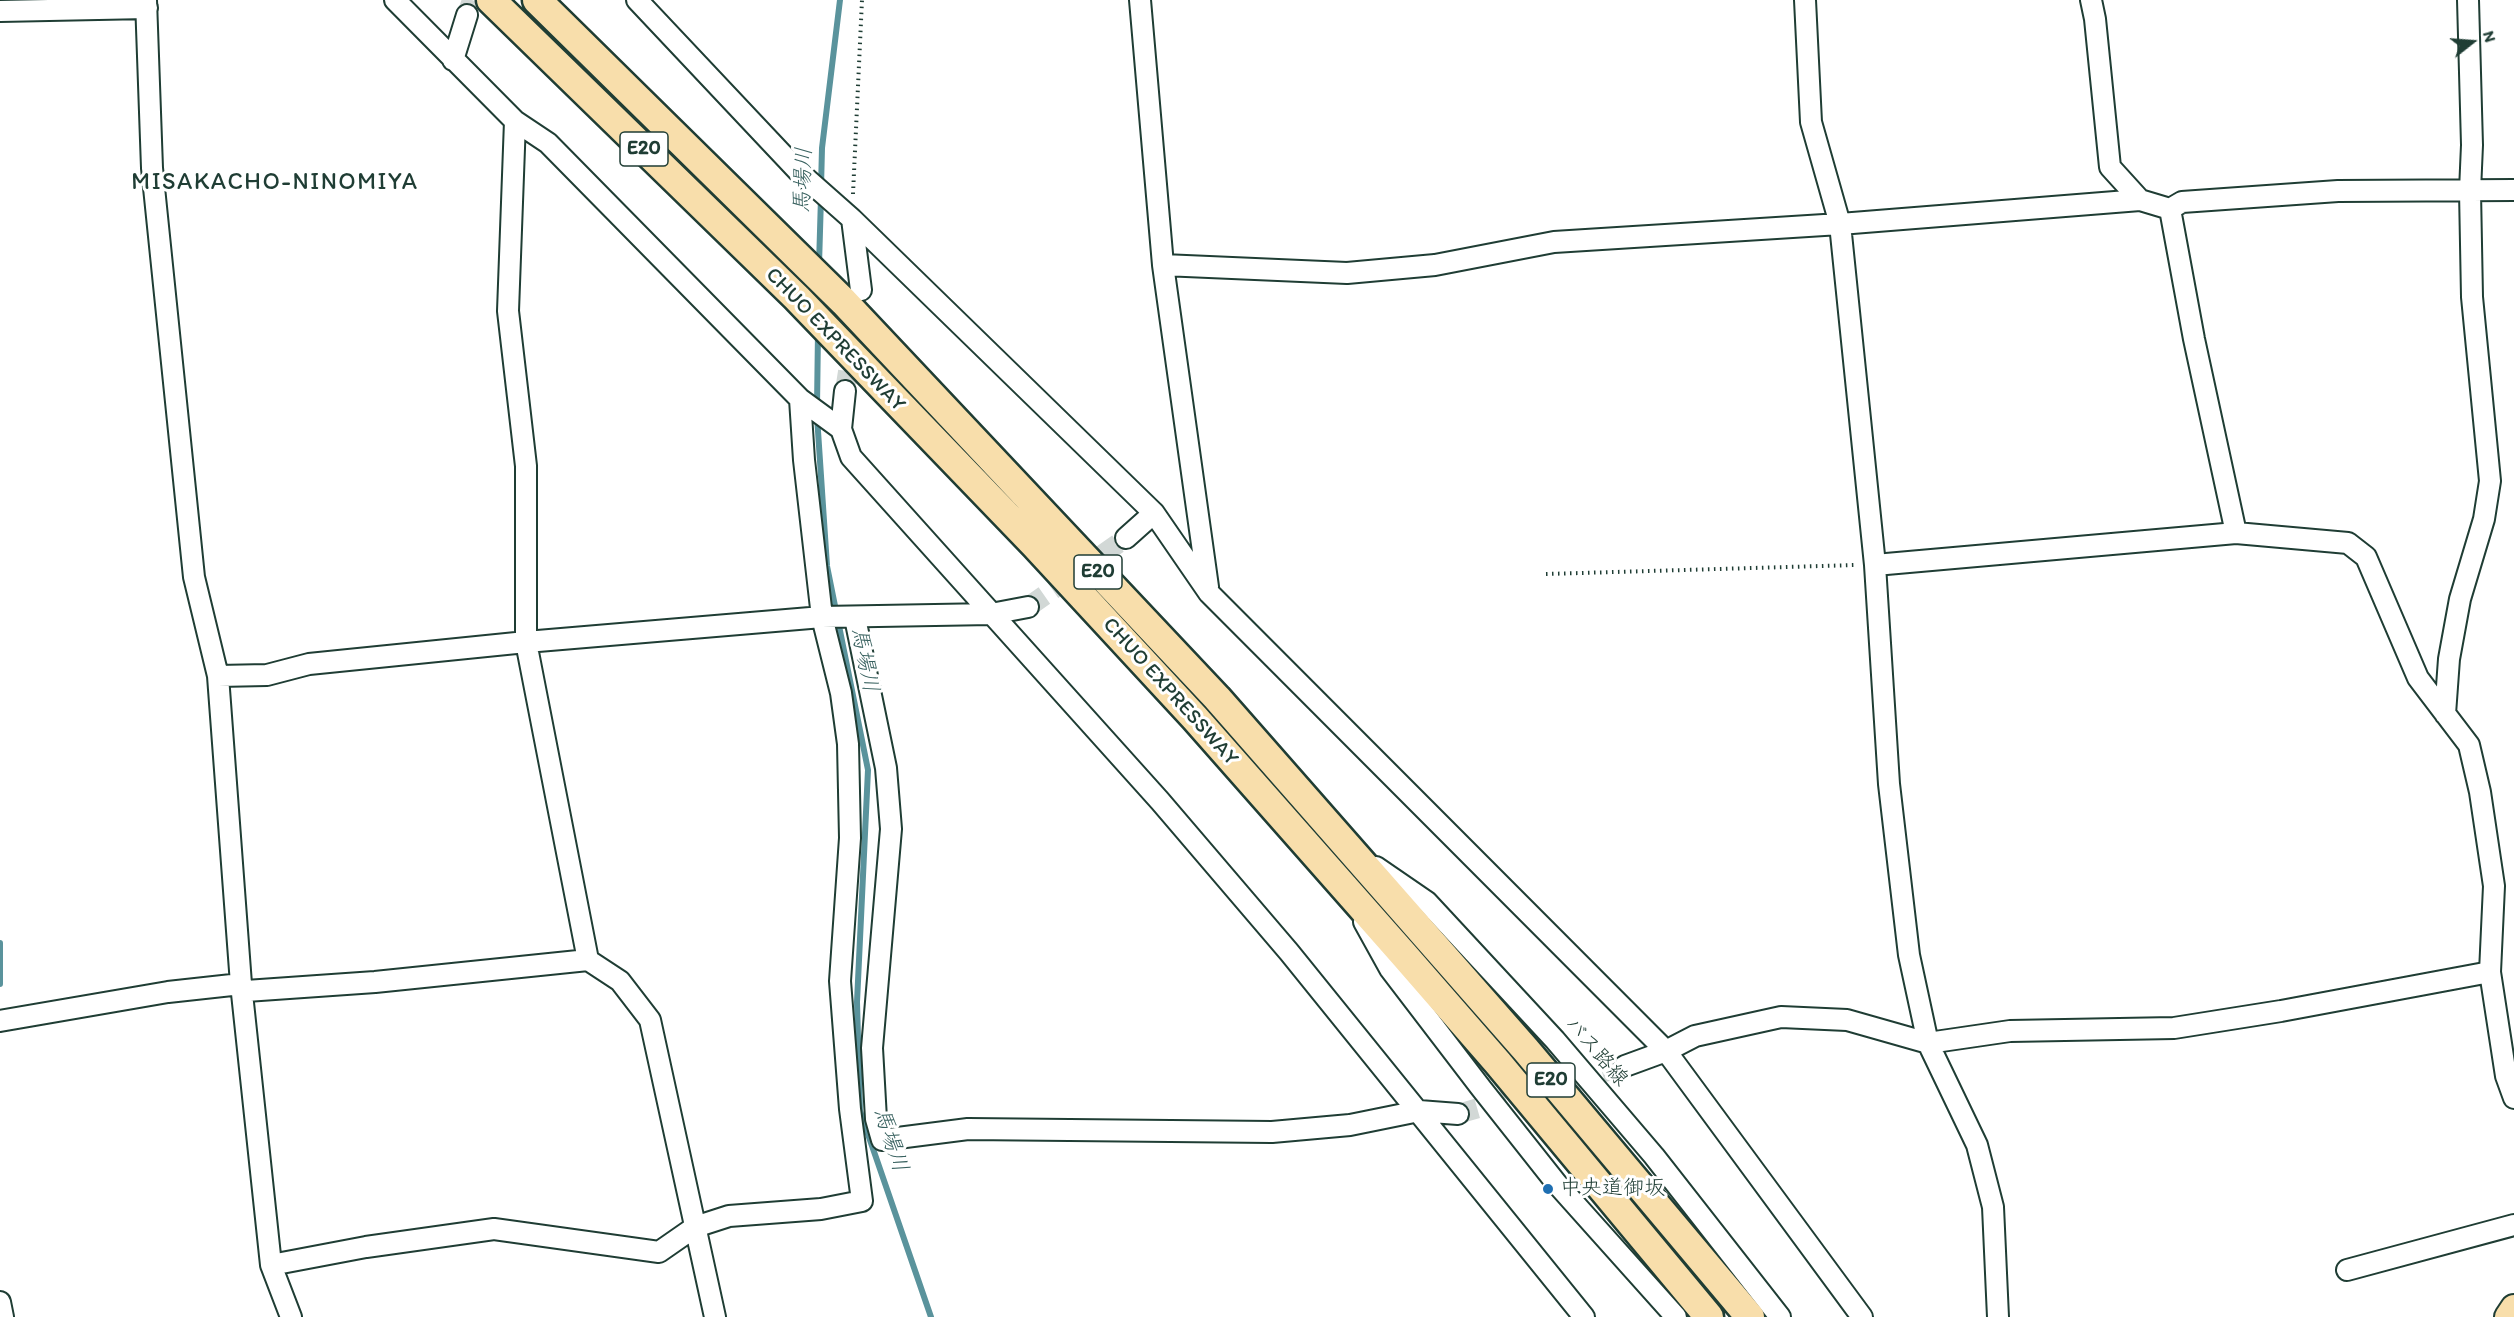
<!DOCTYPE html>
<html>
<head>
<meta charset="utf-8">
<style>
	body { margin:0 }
	#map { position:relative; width:2514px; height:1317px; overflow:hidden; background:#fff; font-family:Itim,sans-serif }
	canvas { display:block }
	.north { position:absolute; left:2442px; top:12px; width:60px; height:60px; -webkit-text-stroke:4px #fff; paint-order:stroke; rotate:73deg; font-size:16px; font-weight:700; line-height:24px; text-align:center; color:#1f3d34 }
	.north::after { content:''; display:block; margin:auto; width:21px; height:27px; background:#1f3d34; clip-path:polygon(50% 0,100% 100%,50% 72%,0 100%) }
</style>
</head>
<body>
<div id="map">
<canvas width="2514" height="1317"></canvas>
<div class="north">N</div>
</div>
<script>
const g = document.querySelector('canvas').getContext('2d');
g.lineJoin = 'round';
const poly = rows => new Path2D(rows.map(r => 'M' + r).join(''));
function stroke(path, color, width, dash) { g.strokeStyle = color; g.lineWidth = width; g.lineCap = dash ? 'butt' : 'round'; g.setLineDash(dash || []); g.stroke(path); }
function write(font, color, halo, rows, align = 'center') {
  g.font = font + ' Itim,"Klee One",sans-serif'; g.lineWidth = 6; g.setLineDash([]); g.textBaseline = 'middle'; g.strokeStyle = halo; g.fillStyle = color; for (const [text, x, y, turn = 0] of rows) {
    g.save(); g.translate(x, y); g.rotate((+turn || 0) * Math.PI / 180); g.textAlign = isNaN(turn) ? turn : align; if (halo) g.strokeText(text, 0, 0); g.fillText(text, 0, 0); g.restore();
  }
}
stroke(poly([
	[821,187,822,148,840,0],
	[819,265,821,197],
	[817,406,818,332],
	[817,416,827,566,868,770,857,1002,860,1111,931,1317],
	[0,943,0,984]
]), '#5a939c', 6);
stroke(poly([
	[467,15,472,0],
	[845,391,858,307],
	[1028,607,1126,538],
	[1458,1114,1625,1066]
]), '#d2d8d6', 20, [20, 10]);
const minor = poly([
	[146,0,152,168,194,577,218,676,241,984,271,1265,291,1317],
	[395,0,515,121,548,143,800,399,841,429,851,457,1160,801,1289,952,1584,1317],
	[637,0,800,173,852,219,1154,513,1209,593,1666,1051,1862,1317],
	[1140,0,1163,265,1208,587],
	[1805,0,1811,122,1840,224,1875,565,1889,784,1909,955,1928,1043,1977,1145,1993,1207,1998,1317],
	[2091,0,2095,19,2110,167,2140,200],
	[0,11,147,8],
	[453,60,467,15],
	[515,121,508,311,526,466,526,642,588,960],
	[2170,209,2194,339,2236,533,2348,543,2366,557,2418,678,2469,745,2480,792,2494,886,2490,972,2506,1076,2514,1074],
	[2170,209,2182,202,2338,191,2514,190],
	[852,219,861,290],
	[1163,265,1347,273,1435,265,1554,242,1840,224,2140,200,2170,209],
	[841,429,845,391],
	[1126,538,1154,513],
	[1875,565,2236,533],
	[855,618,886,768,891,829,872,1048,876,1119,882,1140,968,1129,1272,1132,1350,1125,1419,1111,1458,1114],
	[218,676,267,675,309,664,526,642,822,617,991,614,1028,607],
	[2445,714,2449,659,2460,599,2484,519,2490,481,2472,297,2470,191,2472,145,2468,0],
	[1376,867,1427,902,1555,1040,1654,1156,1780,1317],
	[1364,922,1390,969,1481,1088,1557,1184,1676,1317],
	[241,984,246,991,375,982,588,960,620,981,650,1020,715,1317],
	[0,1021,168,992,241,984],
	[1625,1066,1666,1051,1695,1036,1781,1017,1847,1020,1928,1043,2010,1031,2174,1028,2281,1011,2490,972],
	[2506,1076,2514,1098],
	[271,1265,366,1247,494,1229,659,1252,695,1227,729,1216,821,1209,862,1201,850,1109,840,981,850,838,848,744,841,693,822,617,804,460,800,399],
	[2347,1270,2514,1225],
	[0,1302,3,1317]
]);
const major = poly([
	[2508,1317,2514,1308]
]);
const highway = poly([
	[491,0,797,298,1035,545,1195,718,1404,955,1498,1063,1709,1317],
	[537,0,844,302,1217,698,1526,1050,1750,1317]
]);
stroke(minor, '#1f3d34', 24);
stroke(major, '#1f3d34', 30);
stroke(highway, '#1f3d34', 33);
stroke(poly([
	[853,194,862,0],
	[1546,574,1856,565]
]), '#1f3d34', 4, [1.5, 4.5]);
stroke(minor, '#fff', 20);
stroke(major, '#f8deab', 26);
stroke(highway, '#f8deab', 28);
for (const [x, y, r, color] of [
	[1548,1189,6,"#1f6fb2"]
]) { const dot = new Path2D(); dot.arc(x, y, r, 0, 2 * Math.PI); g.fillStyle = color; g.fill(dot); stroke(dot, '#fff', 2); }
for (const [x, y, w] of [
	[644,149,48],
	[1098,572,48],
	[1551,1080,48]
]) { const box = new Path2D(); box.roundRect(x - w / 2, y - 17, w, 34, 4.5); g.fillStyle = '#fff'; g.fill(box); stroke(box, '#1f3d34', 1.5); }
write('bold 20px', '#1f3d34', null, [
	["E20",644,149],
	["E20",1098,572],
	["E20",1551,1080]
]);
write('21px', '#1f3d34', '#fff', [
	["CHUO EXPRESSWAY",835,340,46],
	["CHUO EXPRESSWAY",1170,692,48],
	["バス路線",1596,1052,49]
]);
write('21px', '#1f3d34', '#fff', [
	["中央道御坂",1560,1189]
], 'left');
write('italic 22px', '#38615f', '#fff', [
	["馬場川",804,180,-88],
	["馬場川",864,660,79],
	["馬場川",890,1140,72]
]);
g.letterSpacing = '1.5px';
write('24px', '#1f3d34', '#fff', [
	["MISAKACHO-NINOMIYA",275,183]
]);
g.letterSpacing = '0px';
</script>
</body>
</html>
